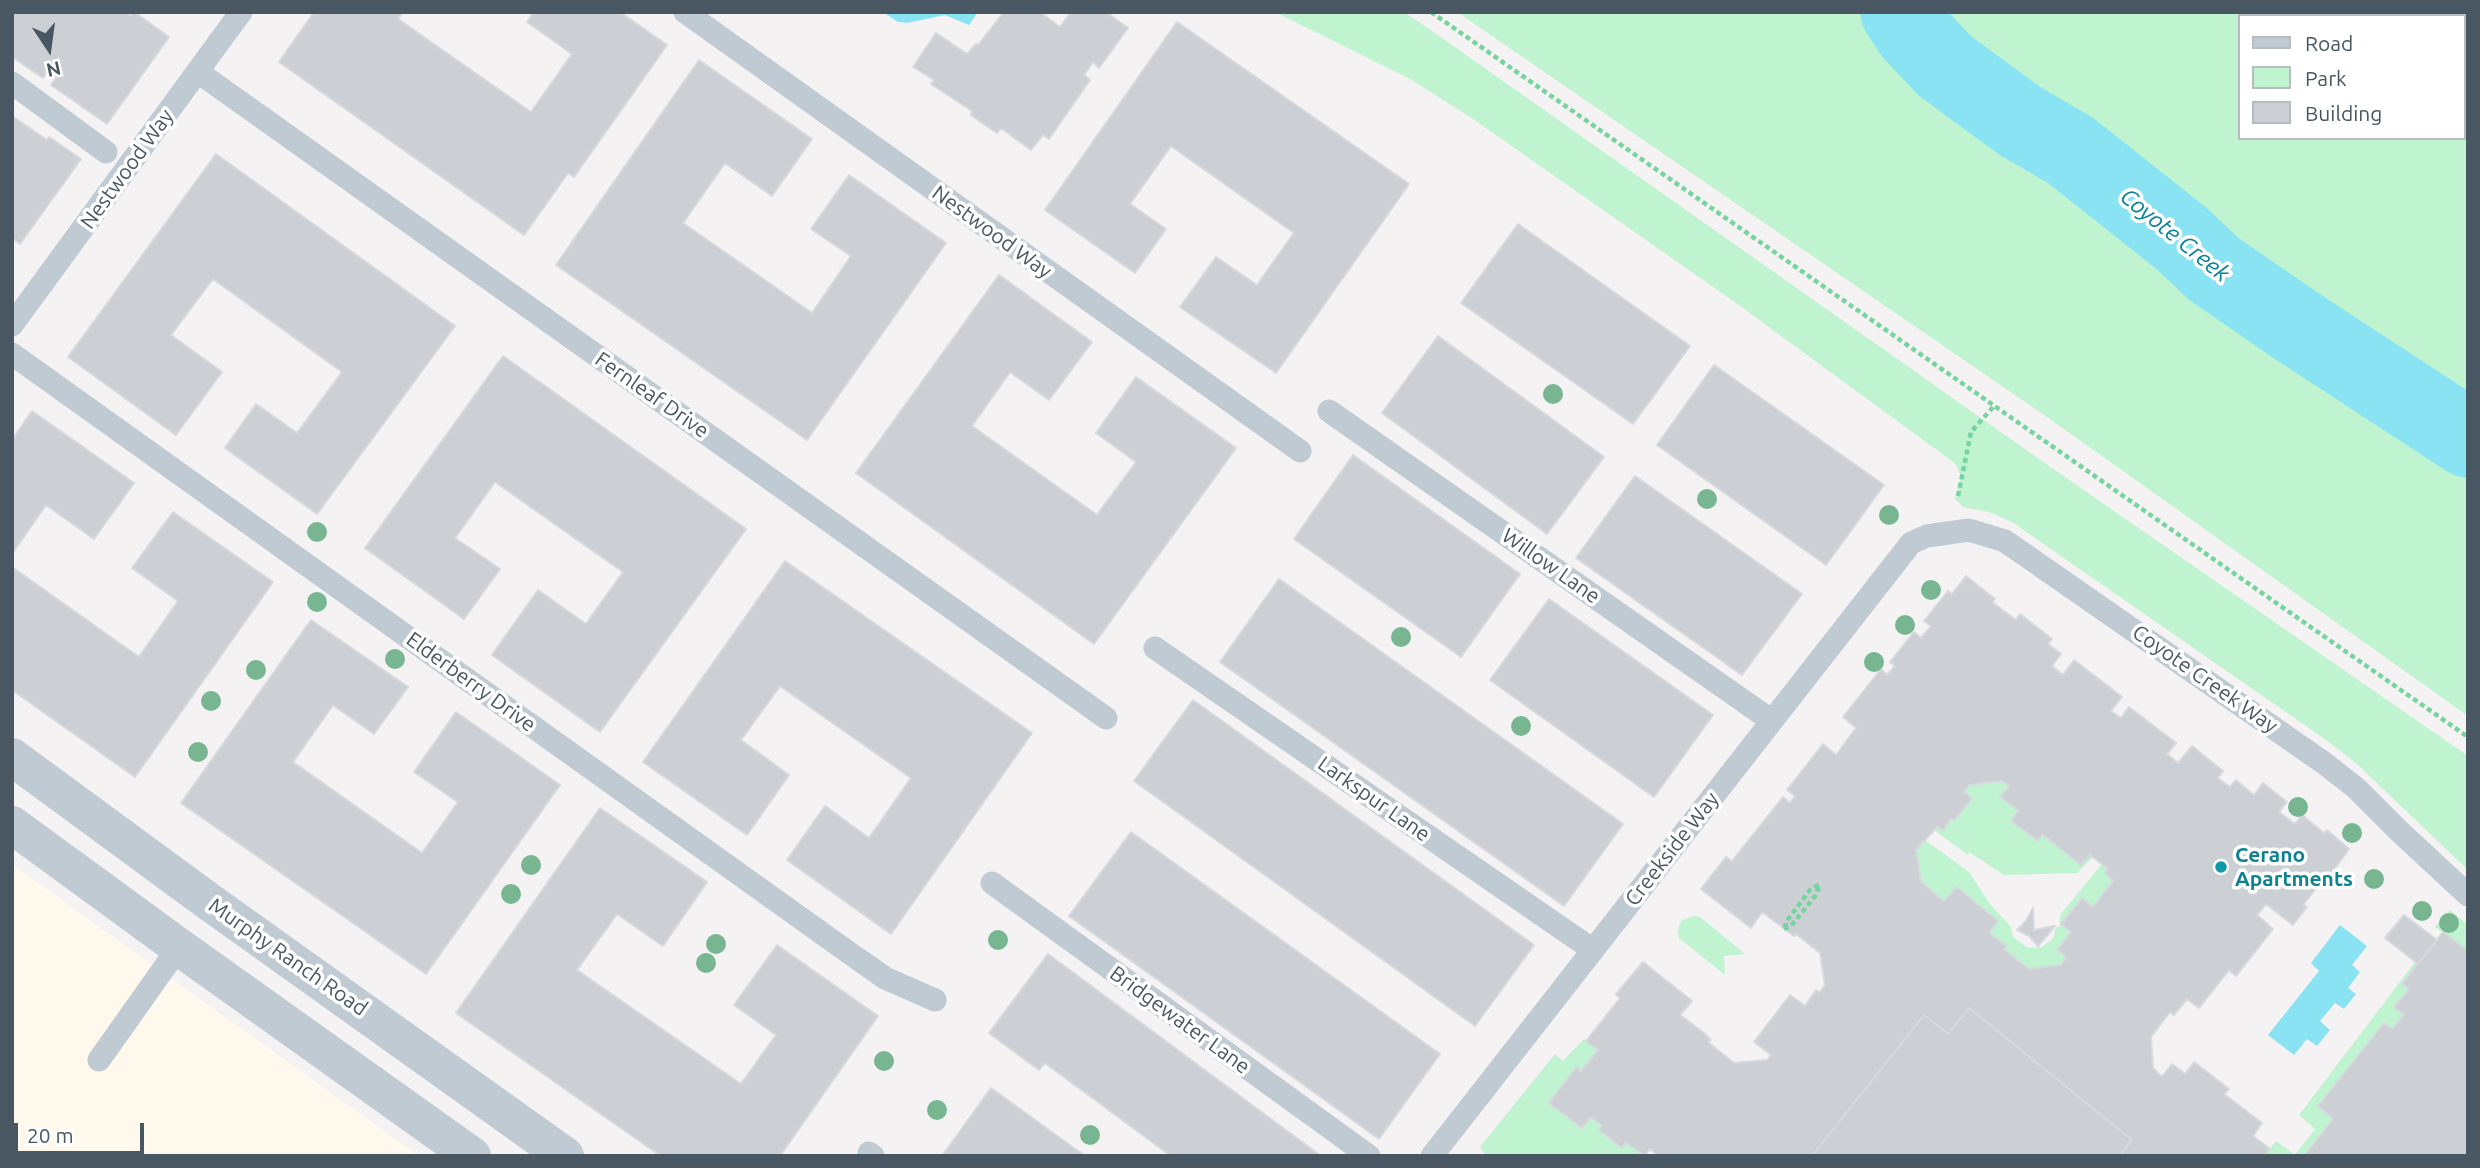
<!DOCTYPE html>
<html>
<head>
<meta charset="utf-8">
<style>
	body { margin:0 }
	#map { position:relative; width:2480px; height:1168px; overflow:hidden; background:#f4f2f2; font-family:Ubuntu,sans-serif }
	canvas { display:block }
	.frame { position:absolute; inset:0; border:14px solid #485761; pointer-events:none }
	.legend { position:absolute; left:2238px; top:14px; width:228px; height:126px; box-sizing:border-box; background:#fff; border:2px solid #b6bcc0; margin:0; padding:9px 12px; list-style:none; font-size:21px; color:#485761 }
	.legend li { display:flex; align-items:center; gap:14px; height:35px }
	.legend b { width:35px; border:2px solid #b6bcc0 }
	.north { position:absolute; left:14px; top:14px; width:70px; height:70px; -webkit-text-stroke:5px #fff; paint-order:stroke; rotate:167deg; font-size:19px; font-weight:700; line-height:28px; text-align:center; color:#485761 }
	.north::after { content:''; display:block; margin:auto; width:24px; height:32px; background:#485761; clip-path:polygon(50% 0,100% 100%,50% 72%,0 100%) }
	.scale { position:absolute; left:14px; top:1123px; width:130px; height:32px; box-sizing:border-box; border:4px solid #485761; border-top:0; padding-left:9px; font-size:21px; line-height:24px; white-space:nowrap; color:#485761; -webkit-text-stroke:5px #fff; paint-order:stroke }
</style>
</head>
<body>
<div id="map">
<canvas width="2480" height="1168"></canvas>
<div class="frame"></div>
<ul class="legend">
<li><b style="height:9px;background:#bfcad2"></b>Road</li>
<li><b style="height:19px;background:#c0f3d0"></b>Park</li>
<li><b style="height:19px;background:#ccd0d5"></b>Building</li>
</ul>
<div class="north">N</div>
<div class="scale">20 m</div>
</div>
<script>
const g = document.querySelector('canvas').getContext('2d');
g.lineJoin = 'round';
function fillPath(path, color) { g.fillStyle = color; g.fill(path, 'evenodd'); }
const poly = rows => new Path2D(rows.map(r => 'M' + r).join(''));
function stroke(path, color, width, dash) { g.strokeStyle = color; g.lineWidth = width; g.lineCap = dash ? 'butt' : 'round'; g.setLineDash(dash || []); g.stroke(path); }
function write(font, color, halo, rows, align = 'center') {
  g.font = font + ' Ubuntu,sans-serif'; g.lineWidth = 7; g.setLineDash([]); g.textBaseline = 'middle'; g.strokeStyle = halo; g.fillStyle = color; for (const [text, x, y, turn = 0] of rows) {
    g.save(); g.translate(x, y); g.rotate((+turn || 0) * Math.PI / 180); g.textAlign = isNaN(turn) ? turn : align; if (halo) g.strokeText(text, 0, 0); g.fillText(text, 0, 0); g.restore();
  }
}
fillPath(poly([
	[12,864,136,953,419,1156,12,1156]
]), '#fef8ed');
fillPath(poly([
	[1275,12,1403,12,1425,26,2049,466,2468,756,2468,870,2356,763,2329,742,2012,522,1989,512,1963,507,1955,499,1961,478,1956,464,1736,303,1473,119,1412,80],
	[1457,12,2468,12,2468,716,2047,417],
	[2240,16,2464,16,2464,138,2240,138],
	[2002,781,2009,786,2001,797,2018,810,2012,821,2038,841,2042,834,2080,865,2090,855,2093,857,2077,873,2004,875,1969,852,1968,855,1934,830,1938,826,1943,830,1951,819,1955,820,1972,798,1964,792,1969,785],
	[1925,840,1969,872,1990,904,2011,927,2013,937,2028,948,2042,947,2053,939,2056,927,2059,927,2060,923,2060,915,2102,864,2108,869,2105,874,2113,881,2093,907,2082,898,2062,924,2071,932,2057,950,2066,957,2061,965,2029,969,2004,949,2006,946,1989,933,1998,921,1957,887,1944,901,1921,882,1916,850],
	[2450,910,2468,925,2468,951,2435,927],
	[1693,916,1700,917,1745,954,1724,956,1725,975,1679,938,1678,930,1681,921],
	[2415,962,2418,964,2402,984,2409,989,2395,1007,2404,1015,2392,1029,2384,1023,2318,1106,2333,1119,2304,1156,2264,1156,2276,1141,2295,1155,2315,1129,2299,1115],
	[1584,1039,1598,1050,1581,1071,1577,1067,1549,1103,1581,1128,1591,1117,1602,1126,1599,1131,1621,1148,1626,1142,1644,1156,1487,1156,1480,1147,1555,1054,1563,1061]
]), '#c0f3d0');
fillPath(poly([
	[883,12,978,12,969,25,945,15,907,23,898,22],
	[2340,925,2367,946,2352,965,2360,972,2348,988,2356,994,2344,1009,2335,1003,2320,1021,2330,1030,2317,1046,2307,1039,2294,1055,2268,1035,2319,971,2311,963]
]), '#8ae3f2');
stroke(poly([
	[1900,12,1913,32,1945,66,2020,121,2070,150,2181,238,2214,269,2298,327,2468,438]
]), '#8ae3f2', 79);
const building = poly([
	[12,12,126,12,131,16,134,12,169,37,107,124,51,85,56,78,47,72,43,78,12,57,12,12],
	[314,12,403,12,398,19,531,112,572,54,527,22,534,12,620,12,667,45,574,177,568,173,524,235,279,62,314,12],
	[1004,12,1040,12,1060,27,1071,12,1106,12,1128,28,1099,68,1093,62,1084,75,1090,80,1049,139,1043,135,1031,150,1001,128,997,133,985,125,971,115,972,111,931,84,934,80,913,67,936,33,967,54,976,44,978,45,1004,12],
	[1177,22,1409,184,1276,373,1180,307,1216,257,1257,285,1294,233,1171,146,1130,204,1166,229,1135,273,1045,210,1177,22],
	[699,60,812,139,772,196,725,163,683,223,812,313,851,256,811,229,849,175,946,243,807,440,556,265,699,60],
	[12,116,47,140,49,137,81,159,20,244,12,238,12,116],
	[216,154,455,326,317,514,225,448,256,404,297,433,342,372,213,279,171,335,222,372,176,435,68,357,216,154],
	[1518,224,1690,346,1633,424,1461,303,1518,224],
	[999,275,1092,342,1049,400,1010,372,972,426,1097,515,1136,462,1096,433,1136,377,1236,448,1094,644,856,473,999,275],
	[1438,336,1604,457,1547,534,1382,413,1438,336],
	[503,356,746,529,600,732,492,655,538,590,586,624,623,572,495,482,455,538,500,569,464,619,365,548,503,356],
	[1714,365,1884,485,1826,565,1657,445,1714,365],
	[32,411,134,483,94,539,46,505,12,554,12,440,32,411],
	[1353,455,1520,574,1461,657,1294,539,1353,455],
	[1635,476,1802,594,1742,675,1576,558,1635,476],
	[173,512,273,582,135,777,12,690,12,567,139,657,178,601,132,568,173,512],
	[785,561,1032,733,891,934,787,860,825,806,869,838,911,778,780,686,741,740,789,775,747,835,643,762,785,561],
	[1966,576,1995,599,1992,602,2016,620,2020,614,2052,639,2048,644,2061,654,2052,666,2063,675,2074,660,2122,697,2111,711,2121,718,2129,707,2176,743,2167,754,2178,763,2192,746,2223,771,2218,778,2230,787,2236,780,2254,795,2263,783,2287,802,2279,812,2295,824,2302,815,2324,833,2327,830,2349,849,2329,877,2327,875,2303,905,2307,907,2293,925,2266,904,2257,915,2273,929,2236,976,2229,970,2199,1008,2187,999,2174,1015,2170,1012,2151,1037,2153,1068,2162,1077,2172,1064,2185,1074,2194,1062,2229,1089,2224,1094,2262,1123,2253,1136,2270,1149,2264,1156,2120,1156,2132,1140,1969,1008,1948,1034,1924,1015,1812,1156,1658,1156,1650,1149,1644,1156,1626,1142,1622,1148,1599,1130,1602,1126,1591,1117,1582,1128,1549,1103,1577,1066,1581,1071,1598,1050,1586,1041,1620,998,1616,994,1643,962,1692,1001,1680,1015,1704,1033,1711,1040,1708,1042,1734,1063,1767,1060,1771,1055,1754,1042,1790,995,1805,1006,1816,990,1819,993,1825,985,1820,953,1796,934,1794,936,1762,912,1751,928,1701,889,1726,857,1732,861,1783,797,1790,803,1795,796,1787,790,1823,744,1836,755,1856,728,1843,717,1881,669,1887,675,1895,666,1890,662,1914,632,1921,638,1931,626,1924,621,1948,591,1952,594,1966,576],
	[2002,781,2009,786,2000,797,2018,810,2011,821,2038,841,2042,834,2081,865,2090,855,2108,869,2105,873,2113,881,2093,907,2082,898,2061,924,2071,932,2057,950,2066,957,2061,965,2029,969,2004,949,2007,946,1989,933,1998,921,1957,887,1944,901,1921,882,1916,850,1938,826,1943,831,1951,819,1955,820,1972,798,1964,792,1969,785,2002,781],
	[1279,579,1623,824,1564,906,1220,662,1279,579],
	[1549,599,1713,715,1654,797,1490,680,1549,599],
	[311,620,408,687,374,734,333,705,293,762,422,853,458,802,414,772,456,712,560,785,426,974,181,803,311,620],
	[1193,700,1534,945,1475,1026,1134,781,1193,700],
	[600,808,707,882,663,946,617,914,577,970,741,1084,776,1035,734,1005,777,945,878,1016,780,1156,661,1156,456,1013,600,808],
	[1131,832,1440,1054,1379,1139,1069,916,1131,832],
	[2033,908,2034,930,2055,926,2038,946,2029,936,2017,930,2026,921,2033,908],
	[2404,915,2437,940,2418,964,2385,938,2404,915],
	[2443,932,2468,951,2468,1156,2304,1156,2333,1119,2318,1106,2384,1023,2392,1029,2404,1015,2394,1007,2409,989,2402,984,2443,932],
	[1048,954,1321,1156,1171,1156,1045,1063,1039,1070,989,1033,1048,954],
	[1969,1008,2132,1140,2120,1156,1812,1156,1924,1015,1948,1034,1969,1008],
	[991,1088,1085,1156,942,1156,991,1088]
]);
fillPath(building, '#ccd0d5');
stroke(building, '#d6d9de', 2);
stroke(poly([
	[1431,12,2468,737],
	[1958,496,1971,432,1994,406],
	[1785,928,1786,922,1810,890,1820,884],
	[1784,929,1791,926,1816,895,1820,884]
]), '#75d49f', 4.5, [5, 3.5]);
stroke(poly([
	[685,12,1300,451],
	[198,72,1106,718],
	[12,83,106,152],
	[12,325,241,12],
	[12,354,848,952,885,978,935,1000],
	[1329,411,1772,721],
	[1155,648,1593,950],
	[992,883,1369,1156],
	[99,1060,179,947],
	[869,1153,873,1156],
	[1432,1156,1911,543,1927,536,1969,530,2005,541,2324,763,2356,788,2399,831,2468,895]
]), '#bfcad2', 23);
stroke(poly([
	[12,757,208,901,565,1156],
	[12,825,179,947,472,1156]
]), '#bfcad2', 38);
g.fillStyle = '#78b692';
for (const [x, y] of [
	[1553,394],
	[1707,499],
	[1889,515],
	[317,532],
	[1931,590],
	[317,602],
	[1905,625],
	[1401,637],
	[395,659],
	[1874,662],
	[256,670],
	[211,701],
	[1521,726],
	[198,752],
	[2298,807],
	[2352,833],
	[531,865],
	[2374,879],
	[511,894],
	[2422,911],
	[2449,923],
	[998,940],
	[716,944],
	[706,963],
	[884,1061],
	[937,1110],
	[1090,1135]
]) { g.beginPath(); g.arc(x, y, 10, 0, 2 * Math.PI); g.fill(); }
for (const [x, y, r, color] of [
	[2221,867,7,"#0f9aa8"]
]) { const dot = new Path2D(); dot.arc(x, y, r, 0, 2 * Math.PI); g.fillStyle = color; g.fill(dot); stroke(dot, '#fff', 2.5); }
write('21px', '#485761', '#fff', [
	["Nestwood Way",127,169,-54],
	["Nestwood Way",992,232,36],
	["Fernleaf Drive",652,395,35],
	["Willow Lane",1551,566,35],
	["Coyote Creek Way",2205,679,35],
	["Elderberry Drive",471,682,36],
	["Larkspur Lane",1374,799,35],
	["Creekside Way",1672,849,-52],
	["Murphy Ranch Road",288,957,35],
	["Bridgewater Lane",1180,1020,36]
]);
write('bold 21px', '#0d838f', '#fff', [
	["Cerano",2235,855],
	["Apartments",2235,879]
], 'left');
write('italic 23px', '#068298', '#fff', [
	["Coyote Creek",2175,235,39]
]);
</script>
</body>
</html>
